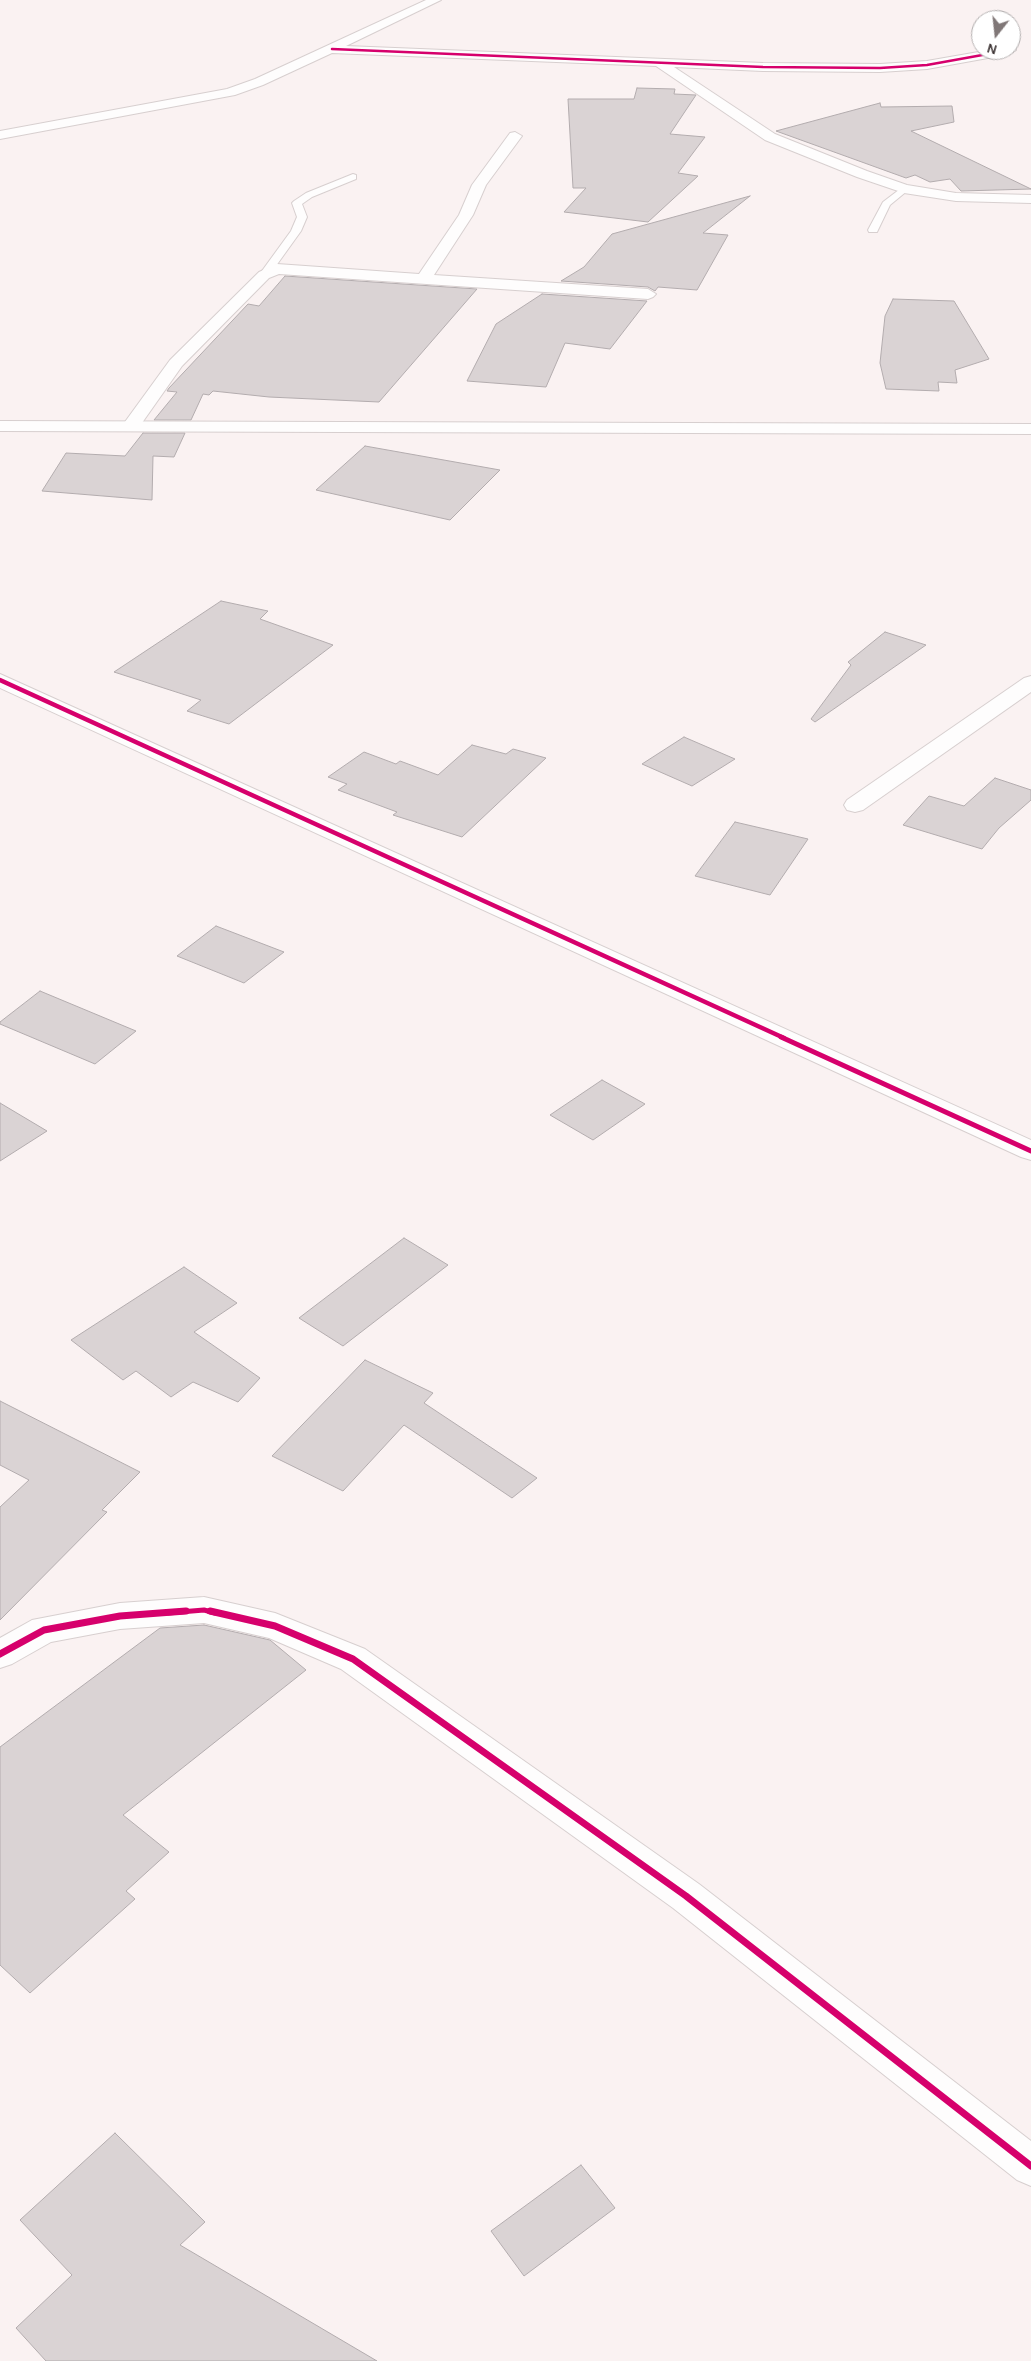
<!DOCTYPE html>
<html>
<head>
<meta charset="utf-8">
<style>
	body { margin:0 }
	#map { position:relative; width:1031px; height:2361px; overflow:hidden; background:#faf2f2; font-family:Karla,sans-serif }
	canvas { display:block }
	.north { position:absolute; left:971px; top:10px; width:50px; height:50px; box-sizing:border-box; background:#fff; border:1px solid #b2aeae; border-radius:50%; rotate:196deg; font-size:14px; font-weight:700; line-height:20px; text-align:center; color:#3e3535 }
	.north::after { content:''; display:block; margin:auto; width:18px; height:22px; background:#807777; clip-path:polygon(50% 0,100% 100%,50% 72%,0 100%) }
</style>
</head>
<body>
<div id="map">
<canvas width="1031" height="2361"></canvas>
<div class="north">N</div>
</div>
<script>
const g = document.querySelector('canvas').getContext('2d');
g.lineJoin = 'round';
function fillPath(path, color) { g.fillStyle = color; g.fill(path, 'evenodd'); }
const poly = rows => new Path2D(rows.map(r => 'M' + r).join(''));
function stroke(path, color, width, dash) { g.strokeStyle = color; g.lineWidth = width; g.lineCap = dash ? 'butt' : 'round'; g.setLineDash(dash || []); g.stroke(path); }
const building = poly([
	[637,88,675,89,674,94,696,95,670,134,705,137,678,173,698,176,648,222,564,212,586,188,573,188,568,99,634,99,637,88],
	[880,103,881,107,952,106,954,122,911,131,1031,189,961,191,950,179,930,182,915,175,906,178,776,131,880,103],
	[750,196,703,233,728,235,697,290,658,287,655,291,648,287,561,281,584,267,612,234,750,196],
	[285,276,477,289,379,402,269,397,213,391,209,395,203,394,191,420,154,420,177,392,167,391,169,388,248,304,259,306,285,276],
	[542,294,647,301,610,349,565,343,546,387,467,381,496,324,542,294],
	[893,299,954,301,989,359,955,370,957,383,938,382,939,391,886,389,880,363,885,316,893,299],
	[143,433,185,433,174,457,153,456,152,500,42,491,66,453,125,456,143,433],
	[365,446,500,470,450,520,316,490,365,446],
	[221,601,268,611,260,619,333,645,229,724,187,711,201,700,114,672,221,601],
	[885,632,926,645,815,722,811,719,851,665,848,662,885,632],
	[684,737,735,759,692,786,642,764,684,737],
	[472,745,506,754,513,749,546,758,462,837,393,815,397,812,338,790,347,784,328,777,364,752,396,764,400,761,438,775,472,745],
	[995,778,1031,790,1031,800,999,828,982,849,903,825,929,796,964,806,995,778],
	[735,822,808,839,770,895,695,876,735,822],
	[216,926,284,952,244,983,177,956,216,926],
	[40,991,136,1031,95,1064,0,1024,0,1022,40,991],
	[602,1080,645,1104,593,1140,550,1115,602,1080],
	[0,1103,47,1131,0,1161,0,1103],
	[404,1238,448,1265,343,1346,299,1318,404,1238],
	[184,1267,237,1303,194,1332,260,1378,238,1402,193,1382,171,1397,136,1371,123,1380,71,1340,184,1267],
	[365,1360,433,1393,424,1403,537,1478,512,1498,404,1425,343,1491,272,1456,365,1360],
	[0,1401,140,1472,102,1510,107,1512,0,1620,0,1507,29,1480,0,1465,0,1401],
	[204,1625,270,1640,306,1670,123,1815,169,1852,126,1891,135,1899,30,1993,0,1965,0,1747,160,1628,204,1625],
	[115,2133,205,2222,180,2245,377,2361,46,2361,16,2328,72,2275,20,2220,115,2133],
	[581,2165,615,2208,524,2276,491,2231,581,2165]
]);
fillPath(building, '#dad3d4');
stroke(building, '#b3acae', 1);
const service = poly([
	[353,174,356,175,356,179,312,197,302,204,307,217,301,231,268,277,260,277,259,275,291,231,297,217,292,203,294,201,306,193,353,174],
	[904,186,907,187,907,191,890,205,877,232,869,232,868,230,883,202,904,186]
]);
const minor = poly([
	[426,0,441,0,346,46,763,63,880,64,927,61,990,50,1011,50,1011,47,1014,47,1016,50,1010,54,927,69,880,72,763,71,674,67,775,134,867,171,907,185,956,193,1031,195,1031,203,956,201,904,193,857,177,765,140,656,66,332,53,263,85,235,95,0,139,0,131,227,89,255,79,426,0],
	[515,132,522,136,486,185,473,215,434,275,648,289,656,294,653,297,648,299,279,274,269,278,182,366,137,430,125,430,122,426,170,360,259,272,277,264,419,274,459,215,472,185,510,133,515,132],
	[0,674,1031,1140,1031,1160,1021,1157,0,688,0,674],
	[1031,676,1031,692,863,810,855,812,847,810,844,805,847,800,1024,678,1031,676],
	[204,1597,275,1613,365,1649,699,1884,1031,2141,1031,2186,1017,2180,673,1908,341,1669,269,1638,204,1623,120,1629,51,1642,12,1664,0,1668,0,1638,32,1620,120,1603,204,1597]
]);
const secondary = poly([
	[0,421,1031,424,1031,434,0,431,0,421]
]);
stroke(service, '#d7cfcf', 2);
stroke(minor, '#d7cfcf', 2);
stroke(secondary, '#d7cfcf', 2);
fillPath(service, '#fefdfd');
fillPath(minor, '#fefdfd');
fillPath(secondary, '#fefdfd');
stroke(poly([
	[332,49,763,67,880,68,927,65,1010,50]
]), '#d6006c', 2.5);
stroke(poly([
	[0,680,784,1038]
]), '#d6006c', 4.5);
stroke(poly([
	[781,1037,1031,1151],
	[168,1613,204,1610,215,1613]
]), '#d6006c', 5);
stroke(poly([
	[210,1611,275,1626,353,1659,686,1896,1031,2166],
	[0,1654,44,1630,120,1616,186,1611]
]), '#d6006c', 7);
</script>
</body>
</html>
